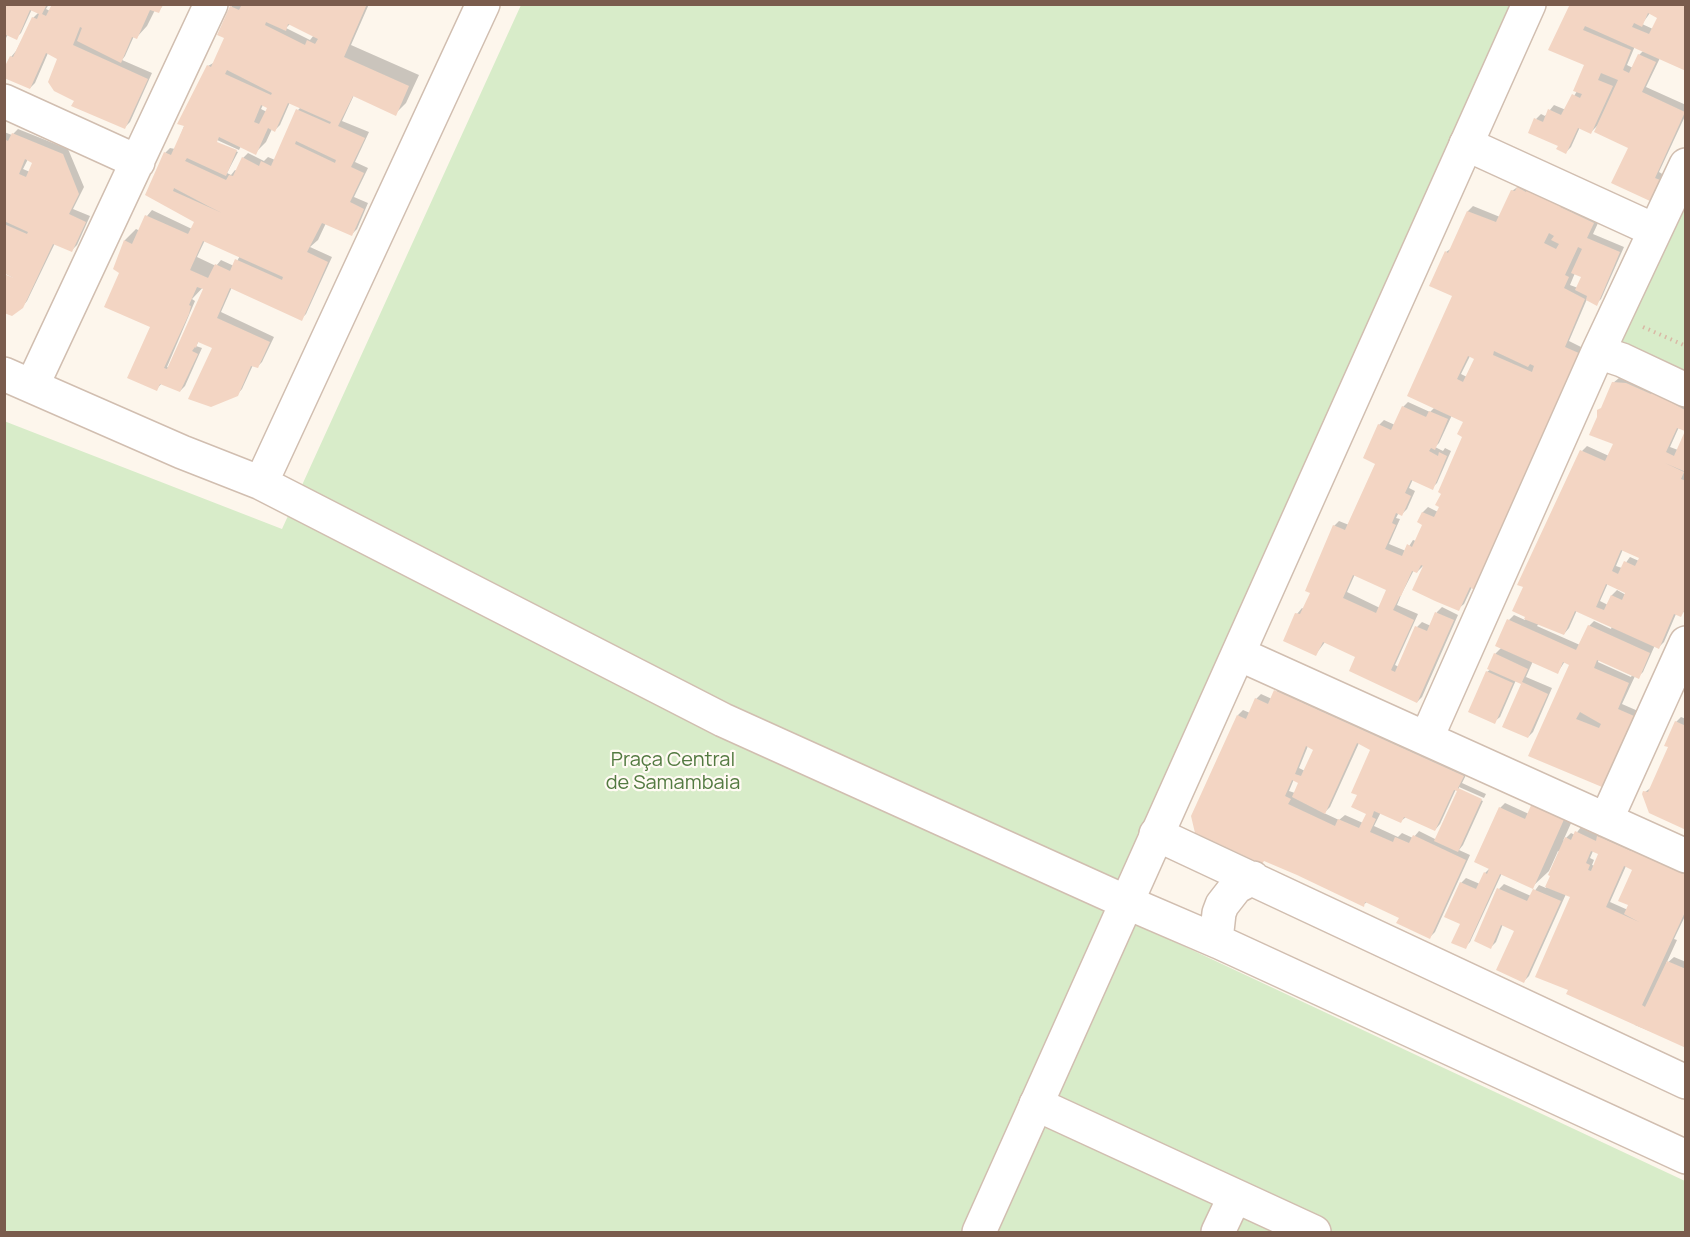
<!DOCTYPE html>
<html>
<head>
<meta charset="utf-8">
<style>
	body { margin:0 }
	#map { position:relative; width:1690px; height:1237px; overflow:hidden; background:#fdf6ec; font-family:Manrope,sans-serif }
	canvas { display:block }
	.frame { position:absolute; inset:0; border:6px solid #7a5c4d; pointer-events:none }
</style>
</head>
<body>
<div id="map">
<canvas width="1690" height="1237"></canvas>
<div class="frame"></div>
</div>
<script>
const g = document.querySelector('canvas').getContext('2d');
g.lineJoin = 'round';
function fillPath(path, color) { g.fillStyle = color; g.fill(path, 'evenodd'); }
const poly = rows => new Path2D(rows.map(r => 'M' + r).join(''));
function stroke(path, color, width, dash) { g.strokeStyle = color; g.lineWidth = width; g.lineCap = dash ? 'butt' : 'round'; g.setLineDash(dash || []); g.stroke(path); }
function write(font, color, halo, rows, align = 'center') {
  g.font = font + ' Manrope,sans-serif'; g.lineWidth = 4.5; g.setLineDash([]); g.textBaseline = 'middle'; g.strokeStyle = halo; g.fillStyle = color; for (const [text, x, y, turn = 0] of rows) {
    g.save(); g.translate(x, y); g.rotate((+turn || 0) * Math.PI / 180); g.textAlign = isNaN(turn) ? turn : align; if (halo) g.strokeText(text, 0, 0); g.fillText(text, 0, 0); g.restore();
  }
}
fillPath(poly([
	[521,5,1519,5,1111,912,1685,1181,1685,1232,5,1232,4,421,282,529],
	[1685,204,1685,375,1620,344]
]), '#d8ecc9');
fillPath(poly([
	[4,4,49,4,46,9,50,11,53,4,164,4,158,12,155,10,147,26,137,37,134,36,125,56,122,60,152,73,130,122,125,127,76,100,59,58,48,53,35,83,30,88,11,57,16,51,33,18,39,12,32,9,21,33,16,38,8,34,4,42],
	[234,4,369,4,351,45,419,75,406,103,395,114,354,95,342,121,369,132,355,162,368,168,354,197,368,203,357,229,352,234,326,223,318,240,310,247,332,257,306,314,301,319,232,287,221,312,274,337,262,362,257,367,253,365,242,389,237,395,214,348,199,341,196,346,202,348,185,386,180,391,162,383,156,390,152,327,120,273,115,268,125,240,136,229,140,231,147,216,152,210,192,229,196,221,147,194,165,153,170,148,175,149,208,66,215,62,226,37,231,7],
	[290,24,314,35,310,40,286,28],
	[290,102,301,107,298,110,275,160,268,157,264,161,248,153,243,158,237,171,235,170,231,175,227,173,238,152,215,142,217,140,239,150,241,146,255,153,266,142,272,129,275,130,280,125],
	[263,105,269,108,267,112,261,109],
	[205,240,240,256,234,266,221,260,216,266,197,257],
	[208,282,169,368,167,367,195,301,192,299],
	[1571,4,1686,4,1646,87,1686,105,1686,114,1659,172,1664,175,1655,194,1650,199,1630,147,1600,123,1591,132,1580,127,1571,147,1566,152,1536,119,1541,114,1545,116,1554,105,1566,110,1577,91,1586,65],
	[1650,13,1659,17,1653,29,1642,24],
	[1635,46,1644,50,1639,55,1633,68,1627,65],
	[18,129,68,149,84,187,73,209,90,216,77,245,72,250,55,243,27,301,22,307,13,280,14,278,4,273,4,132,12,135],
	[28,159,34,162,30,172,23,169],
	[1523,183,1603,212,1593,234,1624,247,1601,299,1596,304,1587,299,1569,341,1585,349,1479,583,1474,588,1472,587,1464,604,1458,609,1425,564,1417,572,1414,570,1402,593,1397,605,1418,614,1395,665,1399,667,1417,627,1422,622,1431,626,1437,612,1442,607,1458,615,1422,697,1417,702,1357,656,1325,642,1316,654,1297,614,1302,608,1304,609,1312,592,1334,526,1339,521,1349,525,1377,463,1365,458,1379,425,1384,420,1395,425,1403,407,1408,402,1430,412,1435,407,1454,295,1446,252,1452,248,1468,211,1473,206,1500,217,1512,191],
	[1575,273,1583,277,1578,288,1570,285],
	[1470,356,1476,358,1467,377,1461,374],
	[1452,415,1465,421,1464,436,1438,512,1428,507,1423,512,1419,522,1424,524,1416,541,1413,540,1406,551,1389,544,1400,519,1396,518,1399,512,1402,514,1407,509,1415,491,1409,488,1413,479,1432,488,1437,483,1451,451,1445,448,1443,451,1435,447,1439,443],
	[1355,574,1388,589,1380,608,1347,592],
	[1619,378,1631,378,1686,401,1686,430,1679,427,1670,447,1678,450,1686,434,1686,610,1680,615,1676,614,1664,642,1659,647,1655,645,1643,672,1638,677,1635,676,1622,704,1638,711,1607,781,1602,786,1530,755,1571,664,1565,661,1558,672,1533,661,1526,677,1552,688,1533,732,1528,737,1523,684,1516,680,1500,717,1494,722,1487,672,1491,669,1495,654,1502,647,1509,620,1514,615,1525,620,1527,616,1582,451,1587,446,1609,456,1615,443,1603,406,1613,383],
	[1623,549,1641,557,1639,561,1630,557,1622,568,1616,566],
	[1608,583,1627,592,1626,595,1617,590,1612,595,1608,605,1600,601],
	[1577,610,1612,626,1611,629,1594,621,1589,626,1580,645,1537,626,1539,623,1564,634,1569,628],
	[1599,659,1632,675,1631,677,1598,662],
	[1281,685,1468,771,1462,783,1486,794,1484,798,1459,787,1459,790,1483,801,1463,845,1459,850,1470,855,1435,932,1430,937,1401,918,1367,902,1363,905,1298,874,1238,715,1243,710,1250,713,1256,699,1261,694,1272,699],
	[1359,743,1372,749,1368,813,1363,823,1345,815,1339,820,1324,813,1330,807],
	[1308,746,1315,749,1305,771,1299,768],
	[1294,779,1300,782,1295,793,1289,791],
	[1456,789,1459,790,1437,840,1419,831,1413,838,1402,833,1398,837,1374,826,1381,812,1401,821,1406,817,1435,830,1440,824],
	[1681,717,1686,719,1686,828,1645,792,1652,787,1670,746,1676,722],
	[1582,799,1563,841,1571,833,1575,835,1581,827,1600,835,1604,832,1686,864,1686,914,1674,939,1677,940,1666,964,1674,957,1686,962,1686,1046,1635,1025,1572,897,1566,894,1529,976,1524,981,1516,930,1503,924,1496,942,1491,947,1499,889,1504,884,1531,896,1539,885,1546,888,1560,852,1558,851,1549,871,1532,887,1502,873,1470,942,1465,947,1462,923,1461,883,1466,878,1480,884,1485,873,1490,868,1500,808,1505,803,1529,814],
	[1593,851,1600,854,1595,866,1592,865,1594,860,1590,858],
	[1626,866,1634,869,1628,910,1610,902]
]), '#0003');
fillPath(poly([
	[4,4,47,4,42,14,46,16,52,4,163,4,159,13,150,10,137,39,132,37,121,63,77,41,82,28,80,27,73,45,148,79,125,129,71,106,74,101,54,91,48,82,57,59,46,53,30,89,4,78,4,68,10,56,13,57,32,17,37,19,39,14,30,10,17,40,4,34],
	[242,4,367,4,344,57,409,86,396,116,353,96,338,126,365,138,351,167,364,173,350,202,364,209,352,236,322,223,307,252,328,262,302,321,230,288,217,318,270,342,258,368,251,366,238,396,211,407,188,399,212,348,198,342,196,348,195,347,192,351,198,354,180,392,160,384,157,391,127,378,150,327,104,307,119,273,113,269,124,240,132,244,145,215,188,234,194,222,145,195,164,152,171,155,184,126,177,124,207,65,211,67,224,38,217,35,230,6,239,10],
	[266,22,286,31,288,24,318,39,315,44,307,40,305,45,265,25],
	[227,70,272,93,271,95,225,74],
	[288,103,331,122,330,124,296,109,271,166,261,161,259,166,242,157,233,176,229,175,226,180,185,161,187,158,226,176,237,150,217,142,219,137,256,155,268,128,275,132],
	[261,105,267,108,259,124,254,122],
	[296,141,336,160,335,163,295,144],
	[174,188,208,206,222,213,173,191],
	[203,241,283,277,282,280,235,259,230,271,215,264,208,278,190,270],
	[197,287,203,289,167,369,164,368,189,314,191,306,189,305],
	[1570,4,1686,4,1686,71,1585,26,1583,30,1631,50,1623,70,1629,73,1638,54,1656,62,1642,92,1685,112,1655,178,1660,180,1650,201,1611,183,1628,148,1594,132,1618,80,1601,73,1598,80,1613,86,1591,134,1578,128,1566,154,1556,149,1558,146,1528,133,1534,118,1543,122,1548,109,1561,115,1572,94,1580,98,1582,94,1573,91,1584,65,1548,50],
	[1648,13,1657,18,1649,34,1632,27,1634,23,1642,27],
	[12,133,63,154,79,194,69,214,86,222,72,252,53,244,23,308,12,316,4,313,4,274,14,278,4,273,4,224,27,234,28,232,4,221,4,139,8,141],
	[25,159,32,163,26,177,19,174],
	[1528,186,1563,201,1560,207,1594,223,1587,238,1620,252,1597,306,1586,300,1587,296,1575,290,1581,277,1571,273,1582,249,1578,247,1565,275,1569,277,1564,288,1585,299,1565,347,1581,354,1474,590,1470,587,1459,611,1435,601,1412,590,1423,566,1421,565,1417,573,1412,571,1401,596,1400,596,1393,610,1414,620,1391,670,1395,672,1415,626,1427,631,1435,612,1454,620,1417,703,1349,671,1355,657,1323,642,1316,656,1283,641,1295,613,1300,614,1310,593,1305,591,1333,525,1345,530,1375,464,1363,458,1378,424,1391,430,1402,406,1426,417,1429,411,1448,419,1435,450,1431,448,1429,451,1438,456,1439,452,1447,456,1433,490,1411,480,1405,493,1411,496,1402,516,1396,513,1392,523,1396,525,1385,549,1402,556,1407,544,1412,547,1422,525,1417,522,1422,512,1434,517,1439,507,1435,505,1441,494,1438,492,1462,437,1457,434,1463,422,1407,396,1452,296,1429,286,1445,251,1448,253,1467,211,1496,222,1511,190,1515,191,1517,187,1526,192],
	[1549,233,1554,236,1551,240,1559,244,1556,249,1544,243],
	[1494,351,1528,367,1530,364,1534,366,1532,372,1493,355],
	[1468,356,1474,359,1463,382,1457,379],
	[1353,575,1386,590,1376,613,1343,598],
	[1612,382,1626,383,1651,394,1652,392,1685,410,1684,414,1686,415,1686,472,1665,463,1684,472,1681,479,1686,481,1686,607,1681,617,1674,614,1659,649,1575,611,1564,635,1524,619,1525,617,1512,611,1523,587,1517,585,1580,450,1605,461,1613,444,1589,435,1597,417,1597,410,1601,408],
	[1677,428,1685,431,1674,456,1666,452],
	[1621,550,1639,558,1635,566,1624,561,1618,574,1612,571],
	[1606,584,1625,593,1622,600,1611,595,1604,610,1596,607],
	[1507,619,1576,650,1588,625,1650,653,1639,679,1597,660,1594,668,1629,683,1618,709,1634,716,1602,787,1528,756,1569,665,1563,662,1558,674,1495,646],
	[1580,712,1601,724,1599,728,1576,719],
	[1494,653,1528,669,1522,682,1548,694,1528,738,1502,727,1521,684,1487,669],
	[1486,671,1513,683,1495,724,1468,712],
	[1274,690,1464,776,1458,788,1482,799,1458,852,1434,841,1457,791,1454,790,1435,831,1404,817,1401,823,1374,811,1372,817,1376,819,1370,832,1393,842,1395,837,1409,843,1413,835,1466,860,1430,939,1396,923,1399,918,1365,902,1364,907,1297,875,1264,861,1262,864,1195,833,1191,816,1237,715,1246,719,1255,698,1268,704],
	[1357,743,1370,750,1351,793,1357,795,1351,807,1366,814,1359,828,1338,819,1335,826,1288,804,1291,799,1285,796,1292,780,1298,783,1292,797,1325,814],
	[1306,746,1313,750,1301,776,1295,774],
	[1675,721,1686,726,1686,830,1649,813,1642,794,1643,791,1648,792,1668,747,1664,746],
	[1533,801,1566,815,1533,889,1561,901,1524,983,1496,970,1514,931,1501,925,1491,949,1474,941,1497,888,1527,901,1533,889,1500,874,1466,949,1451,943,1460,924,1444,917,1460,882,1476,889,1484,872,1487,874,1489,869,1474,862,1499,807,1525,819],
	[1575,831,1596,841,1597,836,1631,851,1633,848,1686,871,1686,910,1642,1005,1645,1007,1667,961,1686,969,1686,1048,1566,994,1568,990,1535,977,1570,897,1545,887,1550,876,1548,875,1565,837,1571,840],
	[1591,851,1598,854,1591,871,1588,870,1590,865,1586,863],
	[1624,866,1632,870,1618,901,1628,905,1624,914,1639,922,1606,907]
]), '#f3d5c3');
const minor = poly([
	[4,101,138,162],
	[1466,144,1654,230],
	[1598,352,1622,360,1686,390],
	[4,374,182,452,261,483,723,720,1126,902,1219,942,1686,1157],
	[32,386,211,4],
	[261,483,483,4],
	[1239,654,1686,856],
	[1427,737,1598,352,1686,165],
	[1606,820,1686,643],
	[1156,834,1686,1082],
	[1219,942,1217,931,1219,913,1222,905,1236,887,1253,878],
	[1036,1104,1314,1232],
	[1218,1232,1235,1196]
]);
const tertiary = poly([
	[979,1232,1529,4]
]);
stroke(minor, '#d1beb0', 36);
stroke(tertiary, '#d1beb0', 36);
stroke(poly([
	[1643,327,1686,346]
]), '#d9b8a5', 4, [1.5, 4.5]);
stroke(minor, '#fff', 33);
stroke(tertiary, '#fff', 33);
write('20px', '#537a41', '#fffaf3', [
	["Praça Central",673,760],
	["de Samambaia",673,783]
]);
</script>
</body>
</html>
